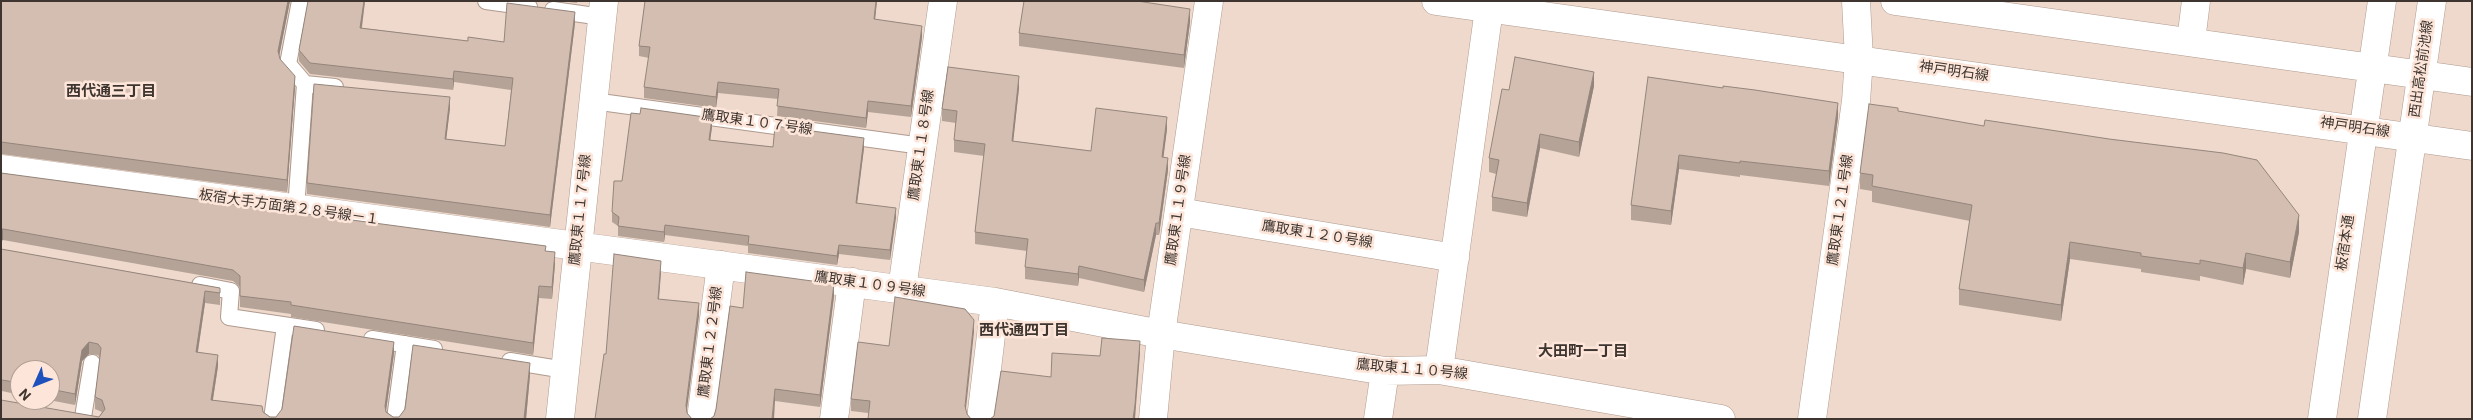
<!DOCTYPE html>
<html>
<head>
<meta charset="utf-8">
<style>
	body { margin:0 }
	#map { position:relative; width:2473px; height:420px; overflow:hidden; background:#efd9cc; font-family:Roboto,sans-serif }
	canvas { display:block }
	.frame { position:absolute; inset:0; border:2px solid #3e3530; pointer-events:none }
	.north { position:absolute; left:10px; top:360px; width:50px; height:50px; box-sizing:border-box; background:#fde6d9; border:1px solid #b19f95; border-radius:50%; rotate:226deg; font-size:14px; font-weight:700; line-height:20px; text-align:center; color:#3e3530 }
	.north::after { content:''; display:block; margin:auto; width:18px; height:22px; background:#1d50bd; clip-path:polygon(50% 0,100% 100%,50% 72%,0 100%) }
</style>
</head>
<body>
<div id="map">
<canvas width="2473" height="420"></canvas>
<div class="frame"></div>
<div class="north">N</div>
</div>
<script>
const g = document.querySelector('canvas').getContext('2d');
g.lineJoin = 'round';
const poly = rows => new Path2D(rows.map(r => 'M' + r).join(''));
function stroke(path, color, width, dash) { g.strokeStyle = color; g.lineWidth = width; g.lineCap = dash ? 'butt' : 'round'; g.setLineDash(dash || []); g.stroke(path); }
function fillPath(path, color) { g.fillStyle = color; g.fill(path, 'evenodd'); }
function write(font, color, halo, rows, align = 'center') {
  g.font = font + ' Roboto,"Noto Sans JP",sans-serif'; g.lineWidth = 5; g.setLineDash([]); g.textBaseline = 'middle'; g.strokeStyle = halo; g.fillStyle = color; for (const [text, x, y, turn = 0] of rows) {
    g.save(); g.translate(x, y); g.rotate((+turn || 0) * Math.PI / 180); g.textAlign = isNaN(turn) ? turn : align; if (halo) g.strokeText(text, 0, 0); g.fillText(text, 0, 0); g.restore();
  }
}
const service = poly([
	[300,1,288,64,305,84],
	[486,1,529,7],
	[553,10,602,17],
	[593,101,922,146],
	[296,209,305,84,335,87],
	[200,285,231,291,229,317,316,330],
	[372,339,434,349],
	[510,361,565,370],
	[83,417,92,363],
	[272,419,285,326],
	[395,419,405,344]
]);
const minor = poly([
	[2191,41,2196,1],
	[1,169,995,302,1161,334,1385,371,1439,370,1721,419],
	[1179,212,1455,258],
	[902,289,943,1],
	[1439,370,1489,9],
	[560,419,604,1],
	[701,419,721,265],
	[834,419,852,282],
	[981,419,995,302],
	[1153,419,1161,334,1209,1],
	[1378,419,1385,371],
	[1812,419,1856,101,1859,59,1856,1]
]);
const primary = poly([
	[1436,1,2472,146],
	[1895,1,2472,82],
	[2322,419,2382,1],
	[2372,419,2432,1]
]);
stroke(service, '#af9a8e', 18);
stroke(minor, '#af9a8e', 29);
stroke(primary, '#af9a8e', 29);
stroke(service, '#fff', 16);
stroke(minor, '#fff', 28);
stroke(primary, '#fff', 28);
fillPath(poly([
	[1,1,290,1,279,55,280,59,295,87,287,192,1,154],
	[308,1,365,1,362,28,468,41,504,42,575,23,550,227,307,194,307,183,450,108,446,139,505,146,511,90,454,82,453,90,310,74,299,61,299,50],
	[561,1,577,1,577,3],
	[645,1,877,1,875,19,922,37,911,117,868,112,866,128,777,116,778,99,718,93,716,108,644,98,644,87,649,58,639,56,639,46],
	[1190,22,1184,68,1019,46,1019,33],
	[1594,86,1579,157,1540,148,1527,217,1492,211,1492,197,1496,174,1489,172,1489,158,1509,90],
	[1019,88,1013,141,1091,151,1167,129,1163,157,1168,170,1159,235,1156,235,1144,292,1079,278,1078,286,1025,279,1025,267,1027,251,975,244,975,232,984,156,954,152,954,140,956,123,942,121,942,109],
	[1723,88,1838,117,1829,186,1740,175,1740,177,1679,169,1671,225,1631,220,1631,205],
	[1898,112,2299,232,2290,278,2246,269,2243,285,2200,276,2200,281,2141,272,2141,269,2070,259,2061,321,1959,305,1959,289,1970,221,1872,202,1872,191,1860,189,1860,173],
	[712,127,710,140,773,147,864,148,857,203,896,217,890,260,839,254,837,265,748,253,748,246,665,235,664,242,618,236,618,226,612,222,612,212,622,181],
	[1,173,546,251,555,264,552,299,539,298,533,355,291,317,291,314,240,307,240,287,233,281,3,240,1,241],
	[1,249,220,288,220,305,205,303,198,352,218,366,213,400,263,412,270,417,276,417,394,353,386,411,393,417,399,417,530,375,526,419,99,417,102,412,95,409,95,397,100,358,98,355,89,354,82,361,75,405,49,400,50,400,50,370,20,370,20,395,2,391,1,392],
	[834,296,820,407,775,401,714,416,716,409,743,308],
	[974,332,868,413,851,411,851,399,889,346]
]), '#b6a398');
fillPath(poly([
	[288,1,290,1,278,62,278,51],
	[364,1,365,1,360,39,360,28],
	[876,1,877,1,874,29,874,19],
	[1190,9,1190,22,1184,68,1184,55],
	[575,12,575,23,550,227,550,215],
	[922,26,922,37,911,117,911,106],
	[454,71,454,82,453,90,453,79],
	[1594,72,1594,86,1579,157,1579,142],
	[295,76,295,87,287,192,287,180],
	[1019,76,1019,88,1012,153,1012,141],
	[718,82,718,93,716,108,716,97],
	[450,97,450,108,445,150,445,139],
	[868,101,868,112,866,128,866,118],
	[1838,103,1838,117,1829,186,1829,171],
	[1167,117,1167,129,1162,169,1162,157],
	[712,118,712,127,709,149,709,140],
	[1540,134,1540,148,1527,217,1527,203],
	[864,138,864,148,856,212,856,203],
	[1679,155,1679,169,1671,225,1671,211],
	[1168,158,1168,170,1159,235,1159,223],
	[896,208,896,217,890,260,890,250],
	[2299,215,2299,232,2290,278,2290,262],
	[1156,223,1156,235,1144,292,1144,280],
	[665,225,665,235,664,242,664,232],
	[1,229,3,229,3,240,1,241],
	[2070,242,2070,259,2061,321,2061,305],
	[839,245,839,254,837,265,837,256],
	[555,252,555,264,552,299,552,287],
	[2246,253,2246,269,2243,285,2243,268],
	[661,261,661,273,658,312,658,299],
	[1079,266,1079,278,1078,286,1078,274],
	[834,284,834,296,820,407,820,395],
	[539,286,539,298,533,355,533,343],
	[205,291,205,303,196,363,196,352],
	[699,303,699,316,686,417,686,405],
	[974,320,974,332,965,418,965,406],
	[1140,341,1140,353,1135,419,1133,419],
	[89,342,89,354,82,361,75,405,75,394,82,350],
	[394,342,394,353,385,418,385,406],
	[218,355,218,366,211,411,211,400],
	[530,363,530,375,526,419,524,419],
	[1,380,2,380,2,391,1,392],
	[775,389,775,401,774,419,772,419]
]), '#94857c');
const building = poly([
	[1,1,288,1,278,51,280,59,295,76,287,180,1,142,1,1],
	[308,1,364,1,360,28,468,41,468,37,504,42,507,3,575,12,550,215,307,183,314,84,450,97,445,139,505,146,513,78,454,71,453,79,310,63,299,50,308,1],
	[645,1,876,1,874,19,922,26,911,106,868,101,866,118,777,106,779,89,718,82,716,97,644,87,650,47,639,46,645,1],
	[1024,1,1137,1,1190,9,1184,55,1019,33,1024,1],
	[1515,57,1594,72,1579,142,1540,134,1527,203,1492,197,1499,160,1489,158,1502,89,1509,90,1515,57],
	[948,67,1019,76,1012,141,1091,151,1096,108,1167,117,1162,157,1168,158,1159,223,1156,223,1144,280,1079,266,1078,274,1025,267,1028,239,975,232,985,144,954,140,957,111,942,109,948,67],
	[1648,77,1723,88,1723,86,1755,90,1838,103,1829,171,1740,161,1740,163,1679,155,1671,211,1631,205,1648,77],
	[1869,104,1898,108,1898,111,1984,126,1985,120,2109,139,2223,153,2257,160,2299,215,2290,262,2246,253,2243,268,2200,260,2200,264,2141,256,2141,253,2070,242,2061,305,1959,289,1972,205,1872,186,1873,175,1860,173,1869,104],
	[641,108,712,118,709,140,773,147,775,126,864,138,856,203,896,208,890,250,839,245,837,256,748,244,749,236,665,225,664,232,618,226,619,217,612,212,614,181,622,181,631,113,640,114,641,108],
	[1,173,546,246,545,251,555,252,552,287,539,286,533,343,291,305,291,302,240,296,240,276,233,270,3,229,1,229,1,173],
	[1,249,220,288,220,293,205,291,196,352,218,355,211,400,262,406,263,412,270,417,276,417,282,409,294,326,394,342,385,406,386,412,393,417,399,417,405,409,413,345,530,363,524,419,1,419,1,400,99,417,105,409,102,400,95,397,101,348,98,344,89,342,82,350,75,394,50,389,50,370,20,370,20,383,2,380,1,380,1,249],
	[614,254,661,261,658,299,699,303,686,405,687,413,692,419,595,419,604,354,606,354,614,254],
	[746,272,834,284,820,395,775,389,772,419,710,419,714,416,716,409,730,306,743,308,746,272],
	[895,297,965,309,974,320,965,406,967,414,971,419,868,419,870,401,851,399,858,342,889,346,895,297],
	[1102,338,1140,341,1135,405,1133,419,990,419,994,416,1001,371,1051,377,1052,353,1100,356,1102,338]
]);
fillPath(building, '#d4beb1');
stroke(building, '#94857c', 1);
write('14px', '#3e3530', '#fde6d9', [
	["西出高松前池線",2422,69,-82],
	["神戸明石線",1954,72,8],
	["鷹取東１０７号線",757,123,8],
	["神戸明石線",2355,128,8],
	["鷹取東１１８号線",922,145,-82],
	["板宿大手方面第２８号線－１",289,208,8],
	["鷹取東１１７号線",581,210,-84],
	["鷹取東１１９号線",1179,210,-82],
	["鷹取東１２１号線",1841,210,-82],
	["鷹取東１２０号線",1317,235,9],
	["板宿本通",2346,243,-82],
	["鷹取東１０９号線",870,285,8],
	["鷹取東１２２号線",711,342,-83],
	["鷹取東１１０号線",1412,370,5]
]);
write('bold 15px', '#3e3530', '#fde6d9', [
	["西代通三丁目",111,92],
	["西代通四丁目",1024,331],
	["大田町一丁目",1583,352]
]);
</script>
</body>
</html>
